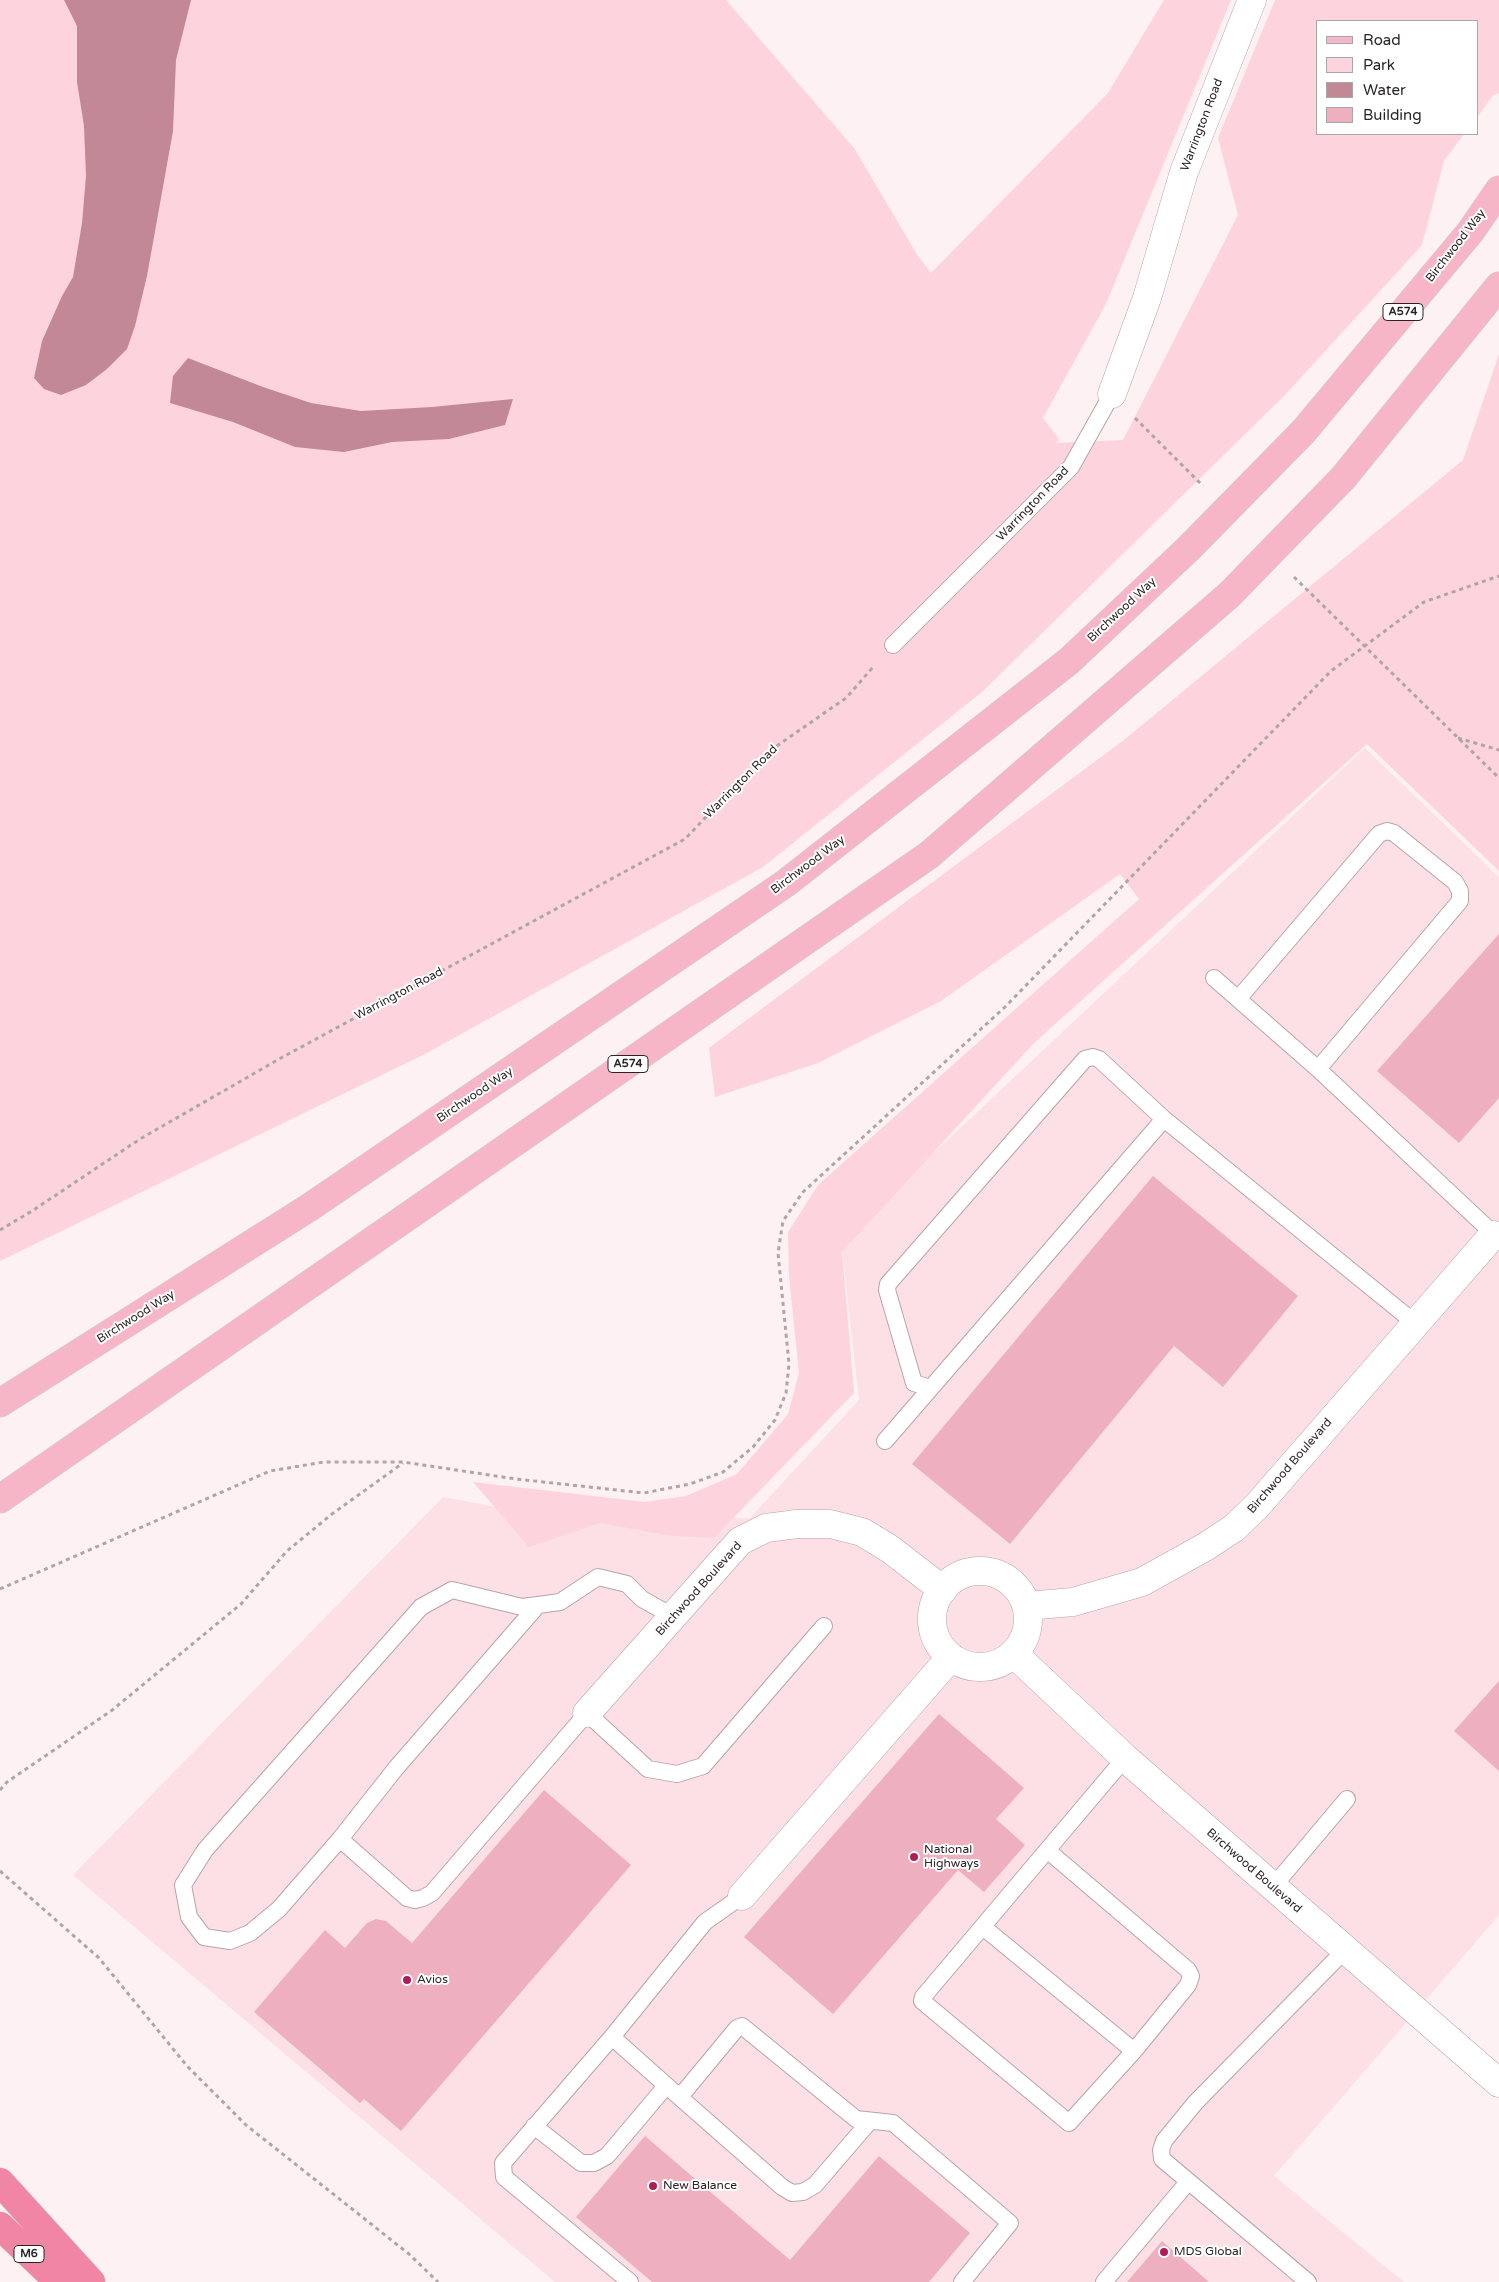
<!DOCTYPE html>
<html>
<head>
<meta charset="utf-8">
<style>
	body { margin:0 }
	#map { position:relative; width:1499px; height:2282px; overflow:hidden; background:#fdf1f4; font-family:"Varela Round",sans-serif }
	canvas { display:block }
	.legend { position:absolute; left:1316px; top:20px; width:162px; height:115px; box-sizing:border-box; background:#fff; border:1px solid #aaa7a8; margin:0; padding:6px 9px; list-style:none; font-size:15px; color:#2b2426 }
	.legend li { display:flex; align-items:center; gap:10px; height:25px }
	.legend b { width:25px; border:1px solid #aaa7a8 }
</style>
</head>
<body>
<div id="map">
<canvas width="1499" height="2282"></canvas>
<ul class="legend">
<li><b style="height:6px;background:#f6b6c8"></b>Road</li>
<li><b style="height:14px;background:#fdd4dd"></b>Park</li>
<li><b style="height:14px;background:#c38896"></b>Water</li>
<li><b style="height:14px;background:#eeb0bf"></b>Building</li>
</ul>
</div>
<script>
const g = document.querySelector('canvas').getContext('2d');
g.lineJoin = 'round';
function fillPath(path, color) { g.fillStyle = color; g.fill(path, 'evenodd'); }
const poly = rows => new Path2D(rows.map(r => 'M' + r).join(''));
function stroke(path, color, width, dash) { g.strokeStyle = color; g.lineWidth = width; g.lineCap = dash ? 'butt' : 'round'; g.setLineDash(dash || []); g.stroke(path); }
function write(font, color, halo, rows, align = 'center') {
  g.font = font + ' "Varela Round",sans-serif'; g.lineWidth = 4; g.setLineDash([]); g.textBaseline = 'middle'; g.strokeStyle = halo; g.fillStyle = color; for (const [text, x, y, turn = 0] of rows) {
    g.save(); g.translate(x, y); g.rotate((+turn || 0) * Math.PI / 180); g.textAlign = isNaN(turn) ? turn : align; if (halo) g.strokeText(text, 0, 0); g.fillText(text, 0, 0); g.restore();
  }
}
fillPath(poly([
	[1365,748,1499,877,1499,1915,1274,2176,1404,2282,555,2282,73,1875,443,1497,564,1520,750,1518,859,1400,841,1240]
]), '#fde0e6');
fillPath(poly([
	[0,0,726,0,854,148,918,256,931,273,1108,93,1164,0,1231,0,1106,304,1043,418,1059,439,1056,443,1123,440,1238,215,1218,138,1275,0,1499,0,1499,93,1493,95,1478,116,1478,21,1318,21,1318,134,1464,134,1444,161,1422,245,1286,394,982,692,763,867,425,1054,0,1261],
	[1499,354,1499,871,1367,744,1034,1043,842,1252,854,1393,714,1538,672,1536,600,1523,529,1547,473,1482,645,1502,686,1496,737,1474,788,1414,799,1373,789,1276,788,1232,818,1185,1139,899,1120,874,941,1001,818,1063,715,1097,709,1048,1124,740,1463,460]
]), '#fdd4dd');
fillPath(poly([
	[64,0,191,0,176,60,173,131,147,276,135,326,127,349,107,369,86,385,61,395,44,389,34,378,42,341,62,296,73,277,82,223,86,176,84,126,77,82,77,26],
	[188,358,263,387,311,403,361,411,432,407,513,399,505,425,449,439,392,442,344,452,295,447,233,422,170,403,173,376]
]), '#c38896');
fillPath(poly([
	[1499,934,1499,1098,1459,1143,1377,1071],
	[1153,1176,1298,1296,1223,1387,1174,1346,1010,1544,912,1464],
	[1499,1681,1499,1771,1454,1731],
	[939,1714,1024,1788,996,1819,1025,1845,984,1892,958,1870,833,2014,744,1937],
	[544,1790,631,1865,401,2131,364,2099,360,2103,254,2012,325,1930,345,1948,367,1923,376,1919,386,1921,412,1943],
	[645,2136,790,2260,879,2156,970,2233,929,2282,652,2282,576,2217],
	[1162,2241,1209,2282,1127,2282]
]), '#eeb0bf');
const service = poly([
	[893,645,1071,467,1112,394],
	[1214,978,1318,1069,1499,1239],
	[1238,999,1379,834,1387,831,1394,833,1455,882,1460,891,1460,901,1318,1069],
	[930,1388,914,1383,887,1290,888,1284,1085,1059,1093,1057,1099,1059,1164,1119,1415,1323],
	[885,1441,1164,1119],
	[538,1605,396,1768,340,1839,279,1909,250,1933,230,1941,204,1937,189,1917,183,1885,205,1850,421,1607,452,1590,522,1607,538,1605,560,1602,598,1577,627,1584,642,1599,674,1617],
	[340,1839,407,1898,415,1900,423,1898,432,1893,587,1713,648,1769,677,1774,703,1766,824,1626],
	[1047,1850,1188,1970,1191,1976,1188,1985,1134,2051,1069,2123,922,2001,923,1997,1125,1758],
	[1272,1888,1347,1799],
	[983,1927,1134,2051],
	[612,2037,676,2094,684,2092,737,2028,742,2026,856,2119,893,2123,1010,2223,962,2282],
	[676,2094,782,2187,792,2193,803,2192,815,2185,870,2121],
	[534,2126,581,2163,594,2163,607,2156,666,2086],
	[630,2282,504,2177,503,2163,612,2037,705,1922,742,1896],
	[1104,2282,1188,2182],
	[1308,2282,1162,2159,1161,2150,1164,2141,1195,2103,1347,1948]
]);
const minor = poly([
	[1112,394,1147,298,1184,172,1252,0],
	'932 1619a48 48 0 1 1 96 0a48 48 0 1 1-96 0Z',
	[1027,1606,1073,1602,1142,1582,1205,1547,1234,1528,1256,1507,1493,1235],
	[1014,1654,1125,1758,1499,2083],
	[587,1713,740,1541,766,1528,797,1524,830,1524,862,1532,890,1549,943,1590],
	[742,1896,951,1657]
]);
const primary = poly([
	[1303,432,1471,231,1499,190],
	[1343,478,1499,286],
	[0,1403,310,1207,786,883,1069,661,1188,549],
	[0,1499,929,855,1229,595]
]);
const motorway = poly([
	[0,2182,91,2282],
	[0,2226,59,2282]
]);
stroke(service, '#b7a4a8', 18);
stroke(minor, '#b7a4a8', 29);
stroke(primary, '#d0cfcf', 29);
stroke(motorway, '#d0cfcf', 29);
stroke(poly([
	[1135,418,1203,486],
	[1294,577,1499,778],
	[1458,738,1499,750],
	[0,1230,32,1211,140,1139,281,1058,685,839,768,752,846,698,874,666],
	[0,1589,270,1471,324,1462,403,1462,516,1479,644,1493,690,1484,723,1472,753,1447,775,1420,786,1393,789,1364,778,1253,783,1221,803,1192,1005,1007,1331,671,1424,602,1499,576],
	[0,1790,7,1782,111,1711,241,1604,287,1551,332,1514,403,1463],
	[0,1871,99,1958,187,2066,246,2125,409,2254,438,2282]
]), '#afa5a7', 3, [4, 4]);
stroke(service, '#fff', 16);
stroke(minor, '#fff', 28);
stroke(primary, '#f6b6c8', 28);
stroke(motorway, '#f086a3', 28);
const primaryBridge = poly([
	[1188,549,1303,432],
	[1229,595,1343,478]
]);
stroke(primaryBridge, '#d0cfcf', 29, []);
stroke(primaryBridge, '#f6b6c8', 28);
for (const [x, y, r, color] of [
	[914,1857,5,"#ad1e57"],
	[407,1980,5,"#ad1e57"],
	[653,2186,5,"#ad1e57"],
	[1164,2252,5,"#ad1e57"]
]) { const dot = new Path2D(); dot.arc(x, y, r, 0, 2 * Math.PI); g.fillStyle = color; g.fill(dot); stroke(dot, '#fff', 2); }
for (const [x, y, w] of [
	[1403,312,40],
	[628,1064,40],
	[29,2254,30]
]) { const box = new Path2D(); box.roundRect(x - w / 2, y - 8.5, w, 17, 4); g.fillStyle = '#fff'; g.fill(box); stroke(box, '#2b2426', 1); }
write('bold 11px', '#2b2426', null, [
	["A574",1403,312],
	["A574",628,1064],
	["M6",29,2254]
]);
write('12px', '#2b2426', '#fff', [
	["Warrington Road",1202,125,-69],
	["Birchwood Way",1456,246,-52],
	["Warrington Road",1033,504,-46],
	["Birchwood Way",1122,610,-43],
	["Warrington Road",741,782,-45],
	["Birchwood Way",808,865,-37],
	["Warrington Road",399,994,-28],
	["Birchwood Way",475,1095,-34],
	["Birchwood Way",136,1317,-32],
	["Birchwood Boulevard",1290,1466,-49],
	["Birchwood Boulevard",699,1589,-48],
	["Birchwood Boulevard",1254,1871,41]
]);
write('12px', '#2b2426', '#fff', [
	["National",924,1850],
	["Highways",924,1864],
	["Avios",417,1980],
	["New Balance",663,2186],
	["MDS Global",1174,2252]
], 'left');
</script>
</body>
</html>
